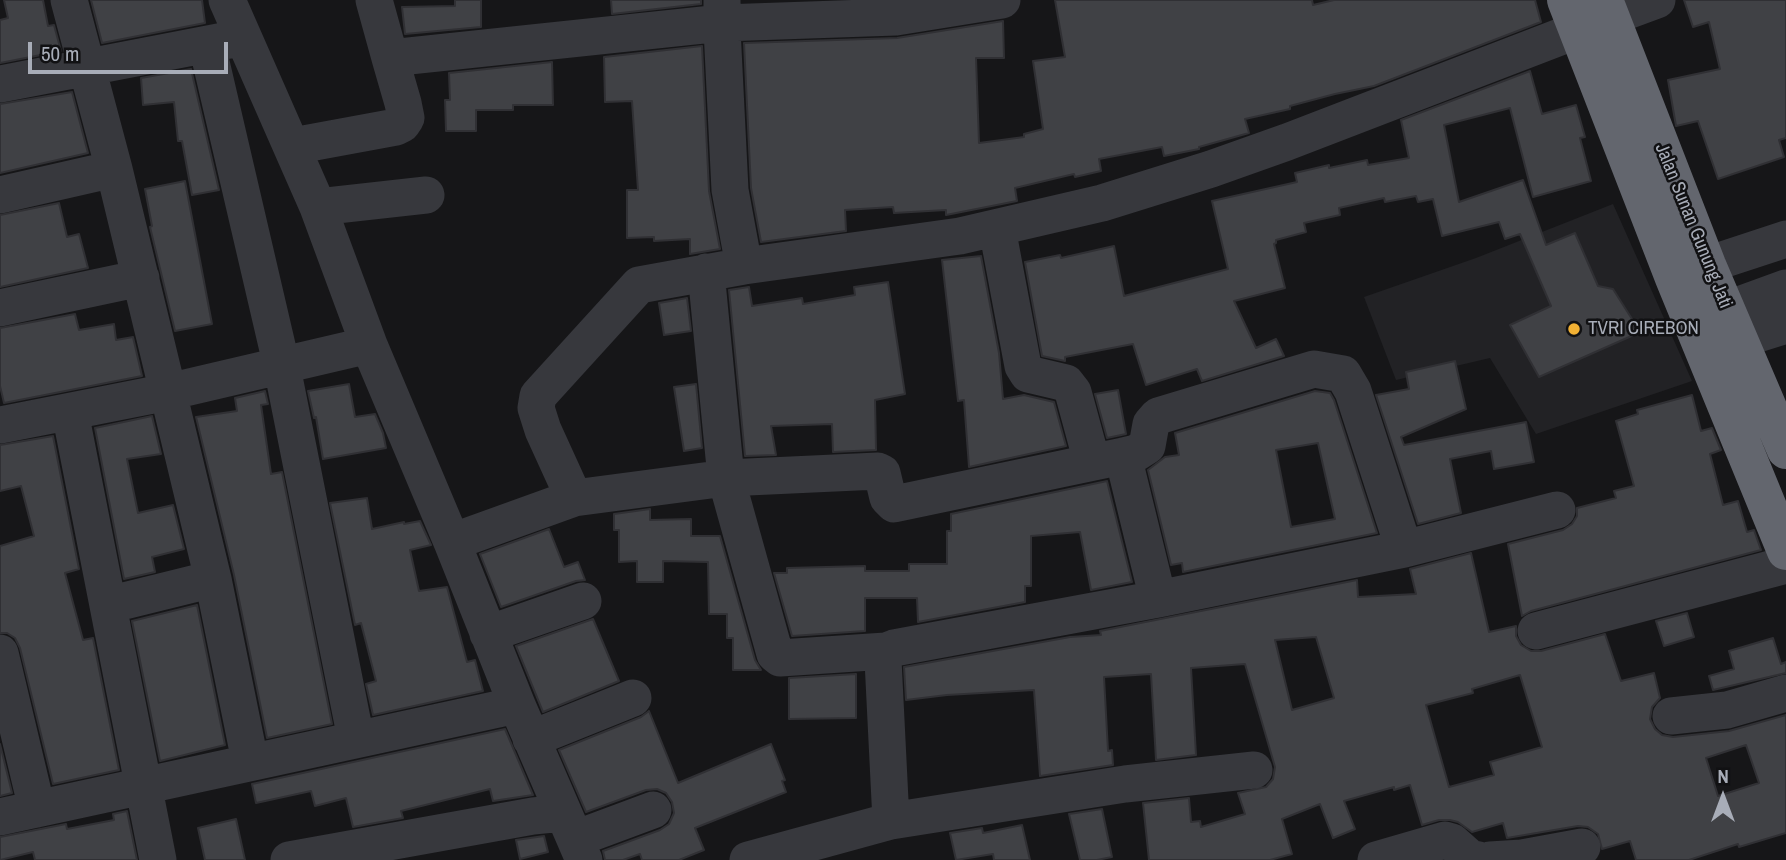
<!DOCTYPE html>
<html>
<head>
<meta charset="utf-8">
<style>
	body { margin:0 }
	#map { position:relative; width:1786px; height:860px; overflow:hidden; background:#161618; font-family:"Archivo Narrow",sans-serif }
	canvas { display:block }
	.north { position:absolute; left:1688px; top:762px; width:70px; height:70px; -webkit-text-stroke:5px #111113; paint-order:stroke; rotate:0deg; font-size:19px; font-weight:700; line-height:28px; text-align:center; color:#a8adb8 }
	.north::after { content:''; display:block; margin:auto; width:24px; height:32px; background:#a8adb8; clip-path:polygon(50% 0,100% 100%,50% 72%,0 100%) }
	.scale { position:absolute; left:28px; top:42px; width:200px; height:32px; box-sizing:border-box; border:4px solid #a8adb8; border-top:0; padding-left:9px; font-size:21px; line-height:24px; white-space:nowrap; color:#a8adb8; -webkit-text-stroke:5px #111113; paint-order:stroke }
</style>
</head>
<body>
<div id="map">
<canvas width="1786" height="860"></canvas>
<div class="north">N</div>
<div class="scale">50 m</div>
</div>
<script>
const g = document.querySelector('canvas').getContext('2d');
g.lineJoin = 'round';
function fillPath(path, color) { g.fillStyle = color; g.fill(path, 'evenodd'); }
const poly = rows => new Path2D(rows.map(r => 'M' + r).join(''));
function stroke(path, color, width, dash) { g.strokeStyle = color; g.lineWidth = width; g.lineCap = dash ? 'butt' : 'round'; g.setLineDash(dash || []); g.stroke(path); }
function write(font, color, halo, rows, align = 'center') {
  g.font = font + ' "Archivo Narrow",sans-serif'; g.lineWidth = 5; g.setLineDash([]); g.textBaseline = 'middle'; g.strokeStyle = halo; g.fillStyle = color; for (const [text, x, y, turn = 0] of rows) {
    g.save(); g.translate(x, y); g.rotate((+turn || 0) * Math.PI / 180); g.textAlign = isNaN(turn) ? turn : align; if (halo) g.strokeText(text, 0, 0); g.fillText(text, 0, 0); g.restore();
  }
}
fillPath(poly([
	[1613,204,1692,381,1536,434,1490,358,1396,380,1364,297,1476,258]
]), '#222225');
const building = poly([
	[4,0,43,0,48,26,54,25,61,51,0,63,0,20,8,18,4,0],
	[91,0,202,0,205,23,102,43,91,0],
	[455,0,481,0,481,27,405,34,402,7,455,6,455,0],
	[611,0,701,0,701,4,612,14,611,0],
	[1055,0,1312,0,1313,5,1334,0,1535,0,1541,22,1374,86,1335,94,1290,106,1290,109,1245,119,1249,133,1199,147,1199,149,1164,156,1162,147,1099,159,1101,171,1075,177,1074,174,1015,188,1017,201,946,215,946,210,894,213,893,207,845,210,846,231,761,242,751,188,744,43,897,38,1003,21,1004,58,976,58,979,143,1024,137,1024,134,1043,129,1033,61,1065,57,1055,0],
	[1684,0,1786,0,1786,138,1779,140,1784,157,1718,179,1698,121,1676,126,1668,80,1720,69,1709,22,1693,27,1684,0],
	[702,46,709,191,720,249,690,254,690,239,654,241,654,237,627,238,627,190,638,190,632,101,605,102,604,57,702,46],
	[552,62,553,105,513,105,513,110,476,110,476,131,446,131,445,100,450,100,449,73,552,62],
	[191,69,219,190,192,195,182,141,178,141,174,102,143,105,141,78,191,69],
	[1530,71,1542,114,1576,105,1585,137,1580,138,1591,181,1533,197,1510,108,1444,125,1459,202,1523,180,1546,245,1575,233,1598,286,1613,289,1632,319,1636,334,1539,377,1510,325,1551,306,1520,234,1505,239,1499,222,1442,236,1433,199,1418,202,1416,196,1385,202,1384,198,1339,208,1340,215,1304,223,1306,232,1276,240,1276,243,1274,244,1285,288,1234,301,1256,348,1276,339,1284,356,1202,381,1197,369,1146,385,1133,344,1065,357,1065,361,1042,356,1025,262,1060,255,1061,258,1114,246,1124,296,1228,269,1212,201,1297,182,1295,173,1329,165,1329,168,1367,160,1368,165,1409,158,1401,120,1530,71],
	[72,92,88,153,0,173,0,104,72,92],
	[185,181,212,324,175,331,150,227,152,226,145,189,185,181],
	[59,203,67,237,79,234,88,268,0,287,0,215,59,203],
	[981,256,999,353,1003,399,1024,395,1054,402,1066,446,969,467,964,400,958,401,942,260,981,256],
	[888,282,905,394,875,400,876,450,833,452,832,424,771,426,776,455,745,456,729,290,749,287,752,306,802,298,803,304,855,295,854,287,888,282],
	[687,298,691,331,664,335,659,303,687,298],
	[75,314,79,330,114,324,116,340,133,337,142,376,4,403,0,386,0,328,75,314],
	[1455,361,1466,409,1401,437,1404,445,1526,422,1534,462,1494,469,1491,451,1450,459,1461,513,1418,524,1376,395,1409,389,1406,372,1455,361],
	[349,384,355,417,375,414,383,433,386,448,323,459,316,417,314,418,308,391,349,384],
	[696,384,702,448,684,451,674,387,696,384],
	[1118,390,1126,434,1107,438,1095,394,1118,390],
	[265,391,268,404,261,405,271,474,282,472,332,724,267,738,234,575,196,417,237,411,235,398,265,391],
	[1315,391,1330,393,1334,400,1377,533,1183,572,1182,563,1171,565,1148,470,1165,457,1179,455,1175,433,1315,391],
	[1318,443,1335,519,1291,527,1276,450,1318,443],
	[1692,395,1701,431,1712,428,1721,450,1710,454,1723,505,1738,501,1747,532,1754,530,1761,550,1531,611,1522,616,1508,544,1563,530,1572,524,1577,516,1577,508,1616,498,1614,491,1634,486,1616,421,1638,414,1637,410,1692,395],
	[152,416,161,454,127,459,138,513,173,505,184,549,152,557,155,572,124,579,95,428,152,416],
	[53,436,79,569,65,573,83,640,93,638,119,770,53,784,20,648,15,638,7,633,0,633,0,546,34,536,21,486,0,491,0,445,53,436],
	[1107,481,1132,582,1091,590,1080,532,1031,536,1031,586,1025,586,1025,602,918,622,917,598,865,598,865,631,792,636,774,573,787,573,787,568,865,566,865,571,909,571,909,564,947,564,947,531,951,531,951,514,1107,481],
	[367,498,372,529,404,522,404,524,420,521,431,545,410,550,419,591,447,587,467,662,475,660,483,691,373,715,366,684,376,681,361,623,355,625,330,503,367,498],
	[650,509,650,520,691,519,691,536,720,536,755,660,761,670,733,670,733,638,727,638,727,614,709,614,708,562,663,561,663,582,637,582,637,561,619,562,619,530,614,530,614,514,650,509],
	[549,529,564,567,578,562,585,580,576,581,501,607,480,554,549,529],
	[1471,553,1489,632,1516,626,1516,636,1521,645,1531,651,1541,651,1605,634,1621,681,1654,673,1660,698,1652,707,1650,719,1655,729,1662,735,1673,737,1729,731,1786,715,1786,833,1739,847,1738,844,1689,860,1636,860,1630,841,1602,849,1598,834,1588,827,1578,826,1507,838,1503,823,1472,832,1458,822,1450,820,1439,820,1422,825,1410,785,1394,790,1394,787,1344,801,1355,829,1333,838,1320,804,1282,819,1292,854,1270,860,1149,860,1143,803,1189,798,1191,822,1200,821,1201,827,1245,814,1238,793,1266,787,1273,779,1275,767,1245,664,1191,668,1196,755,1156,760,1151,674,1104,677,1108,751,1112,750,1113,765,1040,776,1034,690,947,695,906,700,904,667,1070,637,1101,635,1100,631,1357,580,1358,597,1416,594,1410,569,1471,553],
	[1316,637,1334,698,1292,710,1275,640,1316,637],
	[1520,675,1542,747,1490,762,1494,775,1449,787,1426,705,1473,693,1472,689,1520,675],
	[1746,745,1759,783,1718,796,1706,758,1746,745],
	[197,605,225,745,160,761,132,621,197,605],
	[1687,613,1694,637,1664,646,1656,621,1687,613],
	[593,619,619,681,543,712,516,646,593,619],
	[1773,638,1781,664,1786,662,1786,673,1713,690,1709,676,1734,669,1729,651,1773,638],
	[856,674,856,718,789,719,789,678,856,674],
	[649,711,678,783,771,744,785,780,782,781,786,792,695,828,704,850,679,860,642,860,640,854,623,860,605,860,603,851,660,830,669,824,674,813,672,802,666,793,657,789,646,790,586,812,559,750,641,717,649,711],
	[505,729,533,795,493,801,490,789,401,811,403,818,353,827,346,798,315,806,311,791,256,803,252,784,505,729],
	[0,744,12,793,0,796,0,744],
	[1102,809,1112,857,1097,860,1080,860,1069,814,1102,809],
	[127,811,137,860,35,860,33,852,0,860,0,837,66,824,67,829,114,820,113,814,127,811],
	[236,819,245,860,205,860,198,828,236,819],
	[1022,825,1030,860,994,860,993,854,956,860,950,833,982,828,983,833,1022,825],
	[544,836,548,852,520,859,516,840,544,836]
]);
fillPath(building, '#404145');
stroke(building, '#303034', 2);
stroke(poly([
	[69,0,114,169,168,392,213,579,250,761],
	[227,0,318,207,369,345,452,542,517,705,584,860],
	[374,0,390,58],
	[722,0,722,29,730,190,744,266],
	[1611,17,1657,0],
	[207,45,282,367,356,739],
	[0,84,229,40],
	[293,146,396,127,402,124,406,118,403,103,390,58,722,23,896,17,1002,0],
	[0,195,114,169],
	[318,207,426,195],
	[997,228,1023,366,1028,374,1066,383,1073,392,1092,462],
	[706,272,726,478,775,654,780,658,886,651,894,648,1158,599,1404,549,1557,510],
	[1678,277,1707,265,1786,239],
	[0,308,141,278],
	[1698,320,1786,288],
	[1739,340,1786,325],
	[70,412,158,860],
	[0,425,168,392,369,345],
	[1123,456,1136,453,1147,446,1151,424,1158,416,1314,369,1343,374,1353,391,1404,549],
	[574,498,543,430,536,408,538,396,639,285,744,266,960,236,1102,203,1211,169,1287,142,1578,30],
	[452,542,574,498,726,478,878,471,882,473,888,498,894,504,1123,456,1158,599],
	[108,605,213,579],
	[1536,631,1786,565],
	[488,634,583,601],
	[0,653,37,809],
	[1671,716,1727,710,1786,693],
	[531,739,633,698],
	[0,817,517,705],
	[891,821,1125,784,1254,770],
	[575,839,653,810],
	[289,860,533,816,563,813],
	[748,860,891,821,883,660,886,651],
	[1376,860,1445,840,1452,842,1470,858,1479,860],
	[1490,860,1522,858,1582,847]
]), '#37383d', 37);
stroke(poly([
	[1566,0,1674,278,1786,551],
	[1604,0,1707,265,1786,450]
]), '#63666e', 38);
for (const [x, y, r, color] of [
	[1574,329,7,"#f2b134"]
]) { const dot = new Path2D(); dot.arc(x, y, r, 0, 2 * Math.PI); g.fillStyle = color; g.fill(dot); stroke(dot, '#111113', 2.5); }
write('19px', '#a8adb8', '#111113', [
	["Jalan Sunan Gunung Jati",1693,226,68]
]);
write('19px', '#a8adb8', '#111113', [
	["TVRI CIREBON",1588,329]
], 'left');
</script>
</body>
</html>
